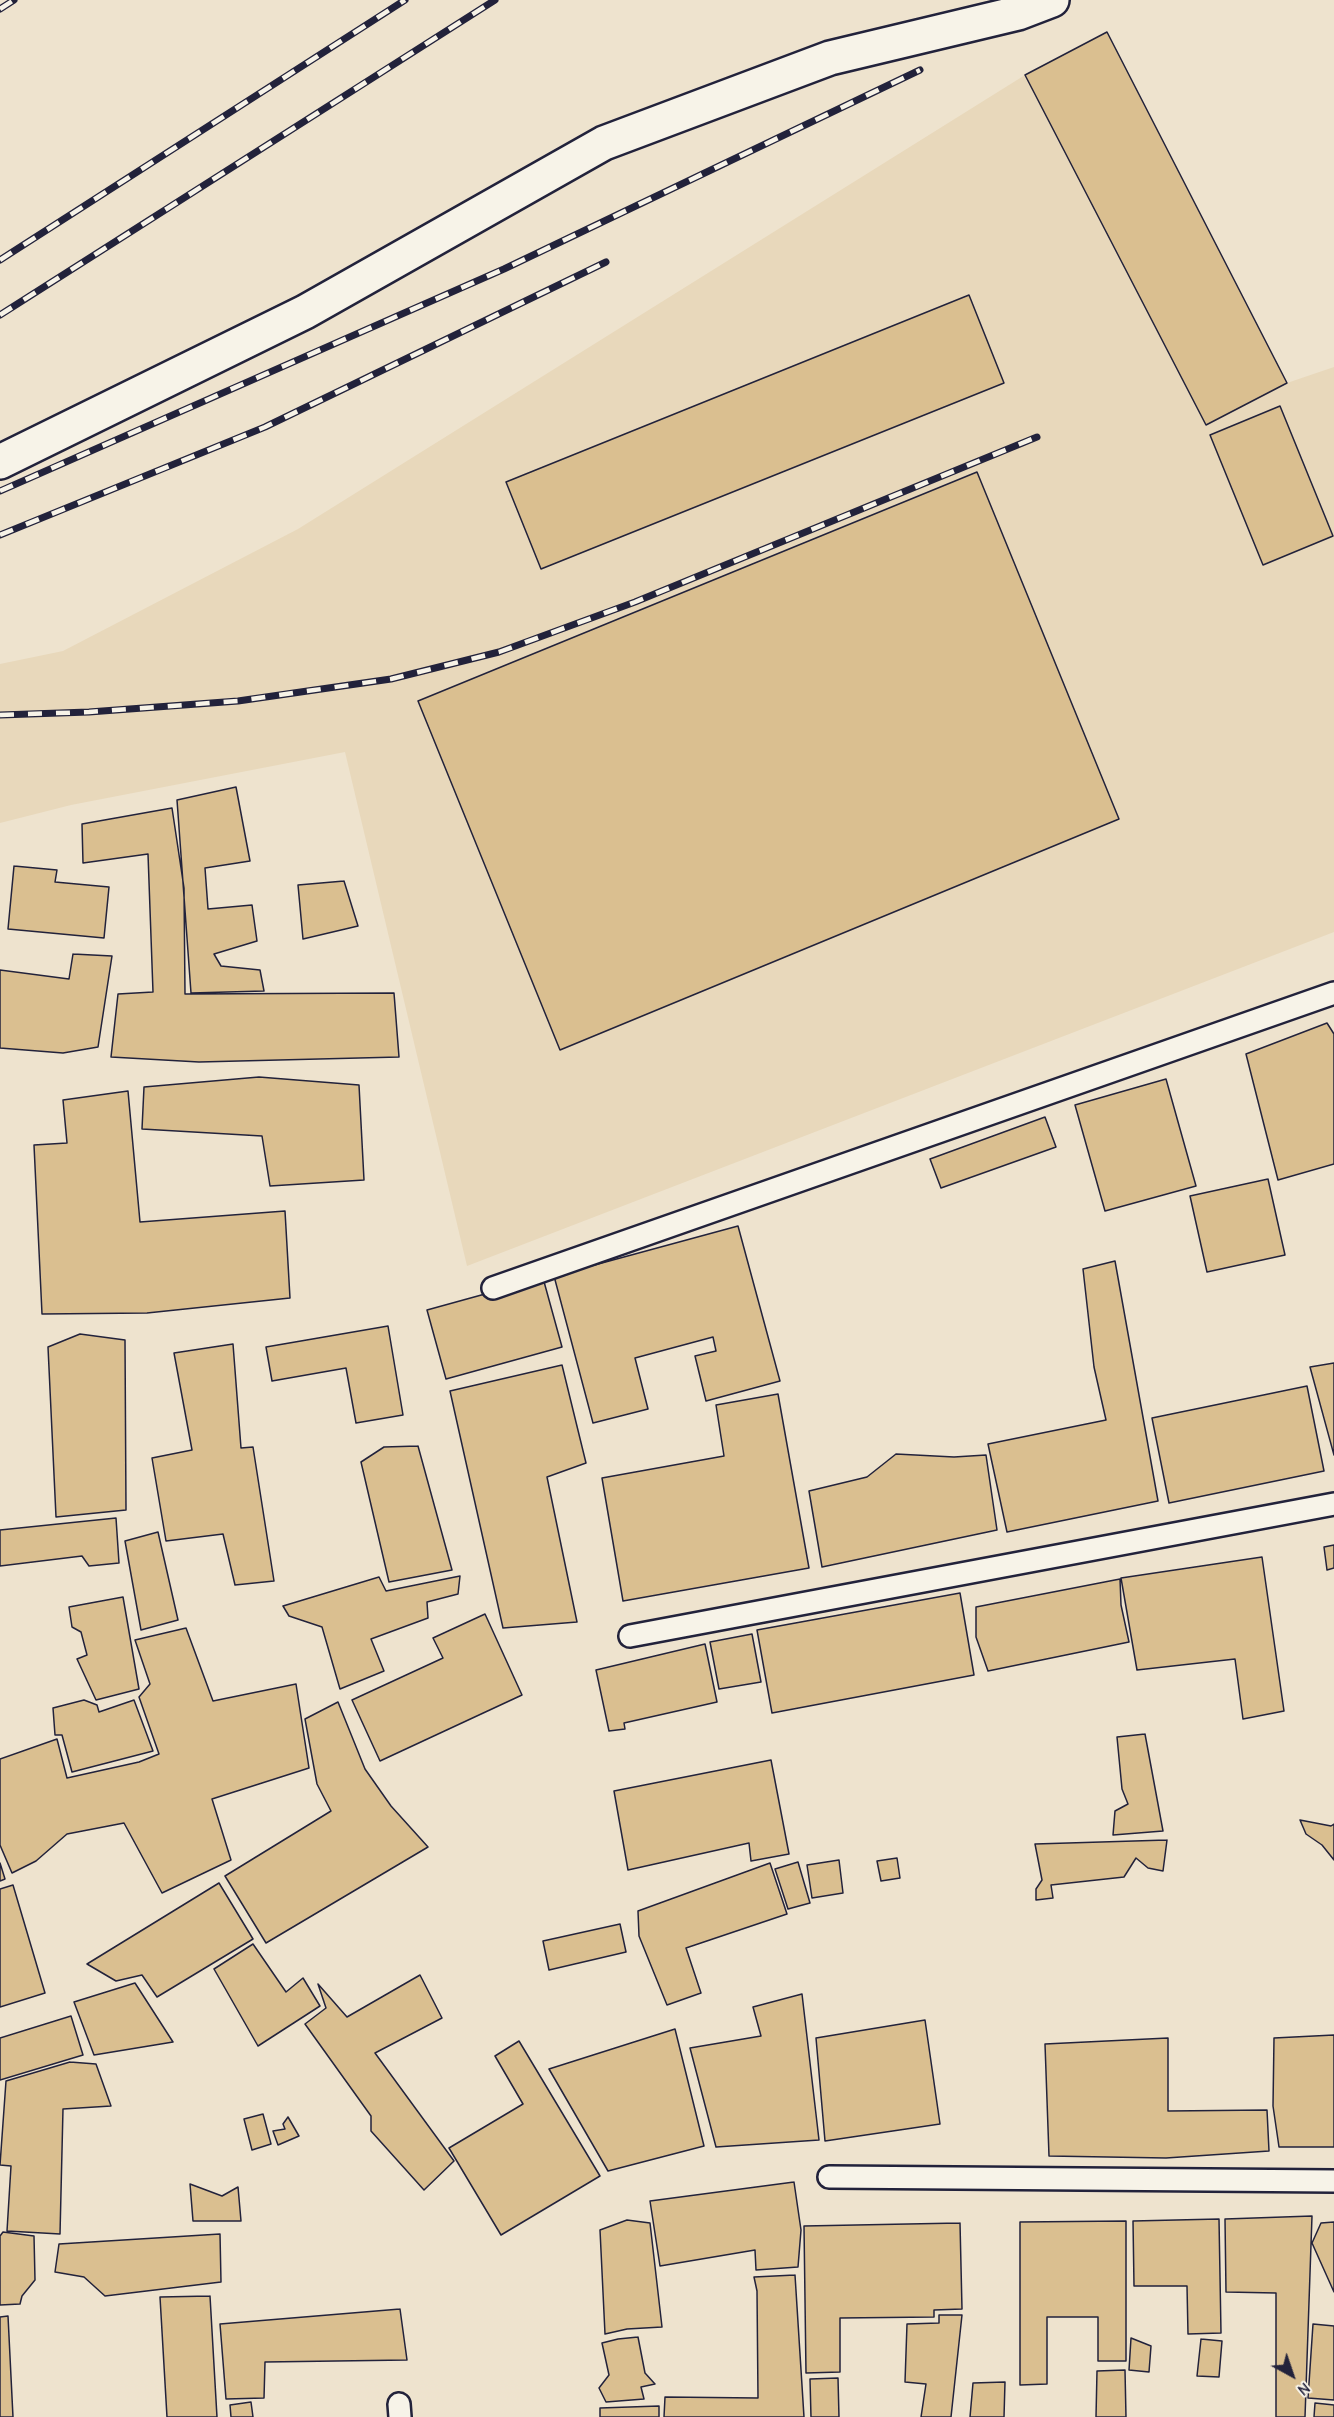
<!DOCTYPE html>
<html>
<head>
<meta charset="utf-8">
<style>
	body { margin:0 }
	#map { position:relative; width:1334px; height:2417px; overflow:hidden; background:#eee3ce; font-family:"Comic Neue",sans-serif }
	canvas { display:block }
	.north { position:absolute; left:1262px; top:2345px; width:60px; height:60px; -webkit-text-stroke:4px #f7f3e8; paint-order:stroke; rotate:140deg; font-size:16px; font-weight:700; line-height:24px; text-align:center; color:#22223b }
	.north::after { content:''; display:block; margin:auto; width:21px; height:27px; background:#22223b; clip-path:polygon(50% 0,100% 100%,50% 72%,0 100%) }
</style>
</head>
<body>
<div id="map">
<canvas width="1334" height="2417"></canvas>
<div class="north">N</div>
</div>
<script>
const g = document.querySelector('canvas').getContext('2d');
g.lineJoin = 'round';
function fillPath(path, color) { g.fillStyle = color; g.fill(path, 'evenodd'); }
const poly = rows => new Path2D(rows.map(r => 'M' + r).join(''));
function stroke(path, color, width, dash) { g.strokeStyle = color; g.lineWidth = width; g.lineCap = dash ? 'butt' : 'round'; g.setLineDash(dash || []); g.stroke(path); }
fillPath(poly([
	[1107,32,1287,383,1334,367,1334,932,467,1266,345,752,71,805,0,823,0,664,63,651,298,529,1025,75]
]), '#e8d8bb');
const building = poly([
	[1107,32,1287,383,1206,425,1025,75,1107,32],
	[969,295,1004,383,541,569,506,482,969,295],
	[1280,406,1333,536,1263,565,1210,435,1280,406],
	[977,472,1119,819,560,1050,418,701,977,472],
	[236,787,250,861,205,868,208,909,252,905,257,941,214,954,221,966,260,970,264,991,191,993,177,800,236,787],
	[172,808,184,888,185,994,394,993,399,1057,199,1062,111,1057,118,994,153,992,148,854,83,863,82,824,172,808],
	[14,866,57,870,55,882,109,887,104,938,8,929,14,866],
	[344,881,358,926,303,939,298,885,344,881],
	[73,954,112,956,98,1047,63,1053,0,1048,0,970,69,979,73,954],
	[1327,1023,1334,1034,1334,1164,1278,1180,1246,1054,1327,1023],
	[259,1077,359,1085,364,1180,270,1186,262,1136,142,1129,144,1087,259,1077],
	[1166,1079,1196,1186,1105,1211,1075,1105,1166,1079],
	[128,1091,140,1222,285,1211,290,1298,147,1313,42,1314,34,1145,67,1143,63,1100,128,1091],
	[1045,1117,1056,1147,941,1188,930,1159,1045,1117],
	[1268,1179,1285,1255,1207,1272,1190,1196,1268,1179],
	[738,1226,780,1381,706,1401,695,1356,716,1351,713,1337,635,1358,648,1409,593,1423,554,1276,738,1226],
	[1115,1261,1158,1501,1007,1532,988,1444,1106,1420,1094,1367,1083,1269,1115,1261],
	[543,1278,562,1347,446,1379,427,1310,543,1278],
	[388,1326,403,1415,356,1423,346,1368,272,1381,266,1347,388,1326],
	[80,1334,125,1340,126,1510,56,1517,48,1347,80,1334],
	[233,1344,241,1448,253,1447,274,1581,235,1585,223,1534,166,1541,152,1458,192,1450,174,1353,233,1344],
	[1334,1363,1334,1455,1310,1367,1334,1363],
	[562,1365,586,1463,547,1477,577,1622,503,1628,450,1391,562,1365],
	[1307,1386,1324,1471,1169,1503,1152,1418,1307,1386],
	[778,1394,809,1568,623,1601,602,1478,724,1456,716,1405,778,1394],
	[418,1446,452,1570,389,1582,361,1462,384,1447,418,1446],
	[896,1454,954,1457,986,1455,997,1530,822,1567,809,1491,867,1477,896,1454],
	[116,1518,119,1563,89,1566,82,1556,0,1566,0,1530,116,1518],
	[158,1532,178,1620,141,1630,125,1541,158,1532],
	[1334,1545,1334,1568,1327,1570,1324,1547,1334,1545],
	[1262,1557,1284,1711,1243,1719,1235,1659,1137,1670,1121,1578,1262,1557],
	[460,1576,458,1594,427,1602,428,1618,371,1639,384,1671,340,1689,322,1627,289,1616,283,1606,379,1577,386,1591,460,1576],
	[1120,1579,1121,1605,1129,1642,988,1671,976,1637,976,1607,1120,1579],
	[960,1593,974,1675,772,1713,757,1630,960,1593],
	[123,1597,139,1689,96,1700,77,1659,87,1655,81,1632,72,1627,69,1607,123,1597],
	[485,1614,522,1695,380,1761,352,1700,443,1658,433,1638,485,1614],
	[186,1628,213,1701,296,1684,309,1768,212,1799,231,1860,162,1893,124,1823,67,1834,36,1861,12,1873,0,1845,0,1759,57,1739,67,1778,139,1762,159,1754,139,1697,150,1684,135,1640,186,1628],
	[752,1634,761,1682,719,1689,710,1642,752,1634],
	[705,1644,717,1702,624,1723,625,1729,609,1731,596,1670,705,1644],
	[84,1700,97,1705,99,1712,134,1700,153,1751,72,1772,62,1735,55,1735,53,1708,84,1700],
	[338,1702,365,1769,391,1806,428,1847,266,1943,225,1876,331,1811,317,1784,305,1719,338,1702],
	[1145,1734,1163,1831,1113,1835,1115,1811,1128,1804,1122,1789,1117,1737,1145,1734],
	[771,1760,789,1854,751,1861,749,1843,628,1870,614,1791,771,1760],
	[1300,1820,1331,1826,1334,1824,1334,1860,1322,1845,1306,1834,1300,1820],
	[1167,1840,1163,1871,1148,1868,1136,1858,1124,1877,1051,1885,1053,1898,1036,1900,1036,1889,1042,1880,1035,1844,1167,1840],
	[897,1858,900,1878,881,1881,877,1861,897,1858],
	[839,1860,843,1893,812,1898,807,1865,839,1860],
	[798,1862,810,1903,788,1909,775,1869,798,1862],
	[0,1863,5,1879,0,1881,0,1863],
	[770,1863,787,1914,686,1948,701,1993,667,2005,639,1936,638,1911,770,1863],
	[219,1883,253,1939,157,1997,142,1975,116,1981,87,1964,219,1883],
	[13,1885,45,1993,0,2007,0,1889,13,1885],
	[620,1924,626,1952,549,1970,543,1941,620,1924],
	[253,1944,286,1992,303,1978,320,2006,258,2046,214,1969,253,1944],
	[420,1975,442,2018,375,2053,454,2161,424,2190,371,2131,371,2116,305,2024,326,2008,318,1984,347,2017,420,1975],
	[135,1983,173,2042,94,2055,74,2002,135,1983],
	[802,1994,819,2140,716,2147,690,2048,761,2036,753,2007,802,1994],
	[71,2016,83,2055,0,2080,0,2038,71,2016],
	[925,2020,940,2124,825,2141,816,2038,925,2020],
	[675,2029,704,2146,608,2171,549,2069,675,2029],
	[1334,2035,1334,2147,1279,2147,1273,2106,1274,2038,1334,2035],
	[1168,2038,1168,2111,1267,2110,1269,2151,1166,2158,1049,2156,1045,2044,1168,2038],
	[519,2041,600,2176,501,2235,449,2148,523,2104,495,2056,519,2041],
	[70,2062,96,2064,111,2106,63,2109,60,2234,7,2231,11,2166,0,2165,6,2081,70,2062],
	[263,2114,271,2144,252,2150,244,2119,263,2114],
	[288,2117,299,2136,278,2145,273,2131,285,2129,283,2124,288,2117],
	[794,2182,801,2230,798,2267,756,2270,755,2250,660,2266,650,2201,794,2182],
	[190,2184,222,2196,238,2187,241,2221,193,2221,190,2184],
	[1312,2216,1305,2417,1276,2417,1276,2293,1226,2292,1225,2219,1312,2216],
	[1219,2219,1221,2333,1188,2334,1187,2286,1134,2286,1133,2221,1219,2219],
	[627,2220,650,2223,662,2327,627,2329,605,2334,600,2230,627,2220],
	[1126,2221,1126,2361,1098,2361,1098,2317,1047,2317,1047,2384,1020,2385,1020,2222,1126,2221],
	[1334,2222,1334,2292,1312,2243,1321,2223,1334,2222],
	[960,2223,962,2309,934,2310,934,2317,840,2318,840,2372,806,2373,804,2226,960,2223],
	[3,2232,34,2236,35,2280,22,2296,20,2304,0,2305,0,2236,3,2232],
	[220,2234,221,2282,105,2296,84,2277,55,2272,59,2244,220,2234],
	[795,2275,804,2417,664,2417,665,2397,758,2398,757,2291,754,2277,795,2275],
	[210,2296,217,2417,167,2417,160,2297,210,2296],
	[400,2309,407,2360,265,2362,264,2398,226,2399,220,2324,400,2309],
	[939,2315,962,2315,951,2417,921,2417,926,2384,905,2382,907,2324,939,2323,939,2315],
	[8,2316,13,2417,0,2417,0,2317,8,2316],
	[1313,2324,1334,2326,1334,2400,1308,2398,1313,2324],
	[638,2337,645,2373,655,2384,641,2387,644,2399,606,2402,599,2388,609,2375,602,2343,618,2339,638,2337],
	[1131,2338,1151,2346,1149,2372,1129,2370,1131,2338],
	[1201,2339,1222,2341,1219,2377,1197,2376,1201,2339],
	[1125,2370,1126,2417,1096,2417,1097,2371,1125,2370],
	[838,2378,839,2417,811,2417,810,2379,838,2378],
	[1005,2382,1004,2417,970,2417,973,2383,1005,2382],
	[251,2402,253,2417,231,2417,230,2405,251,2402],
	[1315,2403,1334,2405,1334,2417,1314,2417,1315,2403],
	[659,2406,659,2417,600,2417,600,2408,659,2406]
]);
fillPath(building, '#dabf90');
stroke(building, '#22223b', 1.5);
const service = poly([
	[493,1288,1334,993],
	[630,1636,1334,1504],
	[829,2177,1334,2181],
	[399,2404,400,2417]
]);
const minor = poly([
	[0,462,305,312,604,143,830,58,1018,13,1052,0]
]);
stroke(service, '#22223b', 26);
stroke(minor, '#22223b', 38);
stroke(service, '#f7f3e8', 21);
stroke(minor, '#f7f3e8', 33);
const rail = poly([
	[0,9,14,0],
	[0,260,405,0],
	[0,315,495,0],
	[0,491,504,269,920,70],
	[0,535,265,427,606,262],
	[0,715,89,712,238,701,391,679,499,652,635,602,1037,437]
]);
stroke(rail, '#22223b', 7);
stroke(rail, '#f7f3e8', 4.5, [14]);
</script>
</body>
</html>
